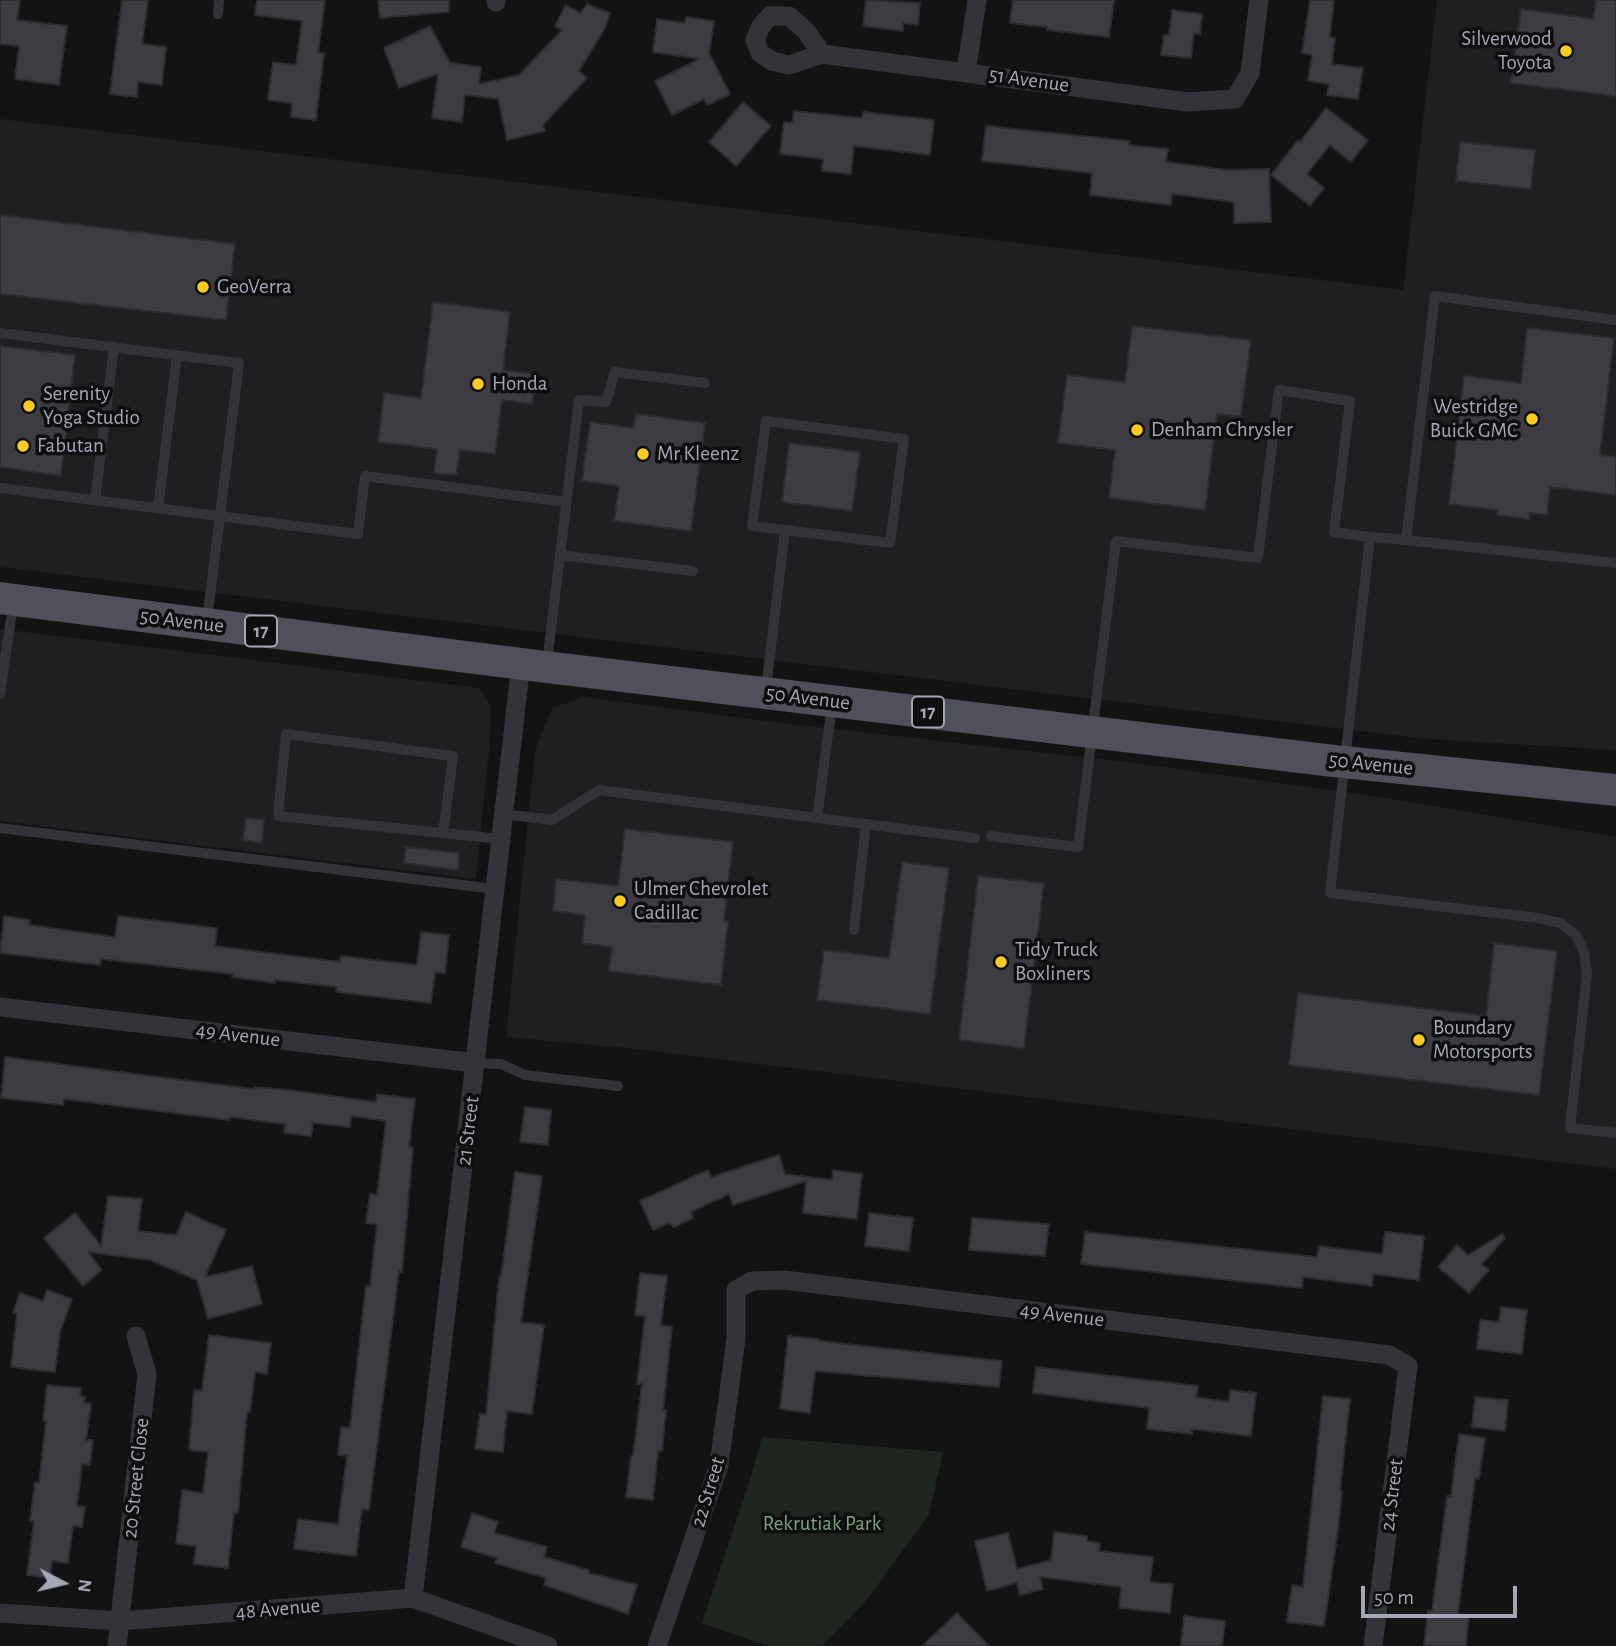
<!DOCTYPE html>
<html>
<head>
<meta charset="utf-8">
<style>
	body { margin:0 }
	#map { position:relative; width:1616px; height:1646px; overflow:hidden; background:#131314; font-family:"Alegreya Sans",sans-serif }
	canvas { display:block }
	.north { position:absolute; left:28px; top:1548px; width:70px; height:70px; -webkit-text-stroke:5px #0e0e0f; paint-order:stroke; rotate:97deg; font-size:19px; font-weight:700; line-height:28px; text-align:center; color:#a3a7b6 }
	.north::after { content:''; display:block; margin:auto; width:24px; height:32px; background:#a3a7b6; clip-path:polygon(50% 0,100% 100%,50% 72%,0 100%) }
	.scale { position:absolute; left:1361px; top:1586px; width:156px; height:32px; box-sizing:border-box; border:4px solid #a3a7b6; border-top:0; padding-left:9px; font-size:21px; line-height:24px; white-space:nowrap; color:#a3a7b6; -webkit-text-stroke:5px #0e0e0f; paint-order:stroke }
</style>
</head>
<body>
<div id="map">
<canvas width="1616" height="1646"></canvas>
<div class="north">N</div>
<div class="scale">50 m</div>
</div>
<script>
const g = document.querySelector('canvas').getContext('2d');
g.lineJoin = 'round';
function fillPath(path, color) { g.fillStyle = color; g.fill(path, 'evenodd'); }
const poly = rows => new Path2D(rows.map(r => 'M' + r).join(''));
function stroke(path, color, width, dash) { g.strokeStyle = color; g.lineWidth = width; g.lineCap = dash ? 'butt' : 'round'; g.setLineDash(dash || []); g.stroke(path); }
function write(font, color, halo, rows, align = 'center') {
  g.font = font + ' "Alegreya Sans",sans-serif'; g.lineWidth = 7; g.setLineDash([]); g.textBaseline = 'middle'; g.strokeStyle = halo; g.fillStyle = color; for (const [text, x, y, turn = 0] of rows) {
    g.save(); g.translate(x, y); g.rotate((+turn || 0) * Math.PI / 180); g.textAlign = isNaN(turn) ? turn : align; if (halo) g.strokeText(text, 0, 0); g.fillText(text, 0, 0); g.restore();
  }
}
fillPath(poly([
	[1437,0,1616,0,1616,750,1427,739,0,567,0,119,1403,290],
	[0,629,480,688,491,707,490,741,476,879,0,821],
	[584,697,781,723,1135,763,1386,798,1616,837,1616,1169,637,1049,506,1037,535,751,552,708]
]), '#1f1f21');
fillPath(poly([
	[762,1437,943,1452,929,1515,865,1602,822,1646,767,1646,702,1623,749,1483]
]), '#1d251e');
const building = poly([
	[0,0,20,0,17,20,67,26,59,85,15,79,19,46,0,44,0,0],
	[122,0,148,0,142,44,166,47,162,85,138,82,137,97,110,94,122,0],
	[257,0,325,0,318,53,324,53,316,120,291,117,292,103,268,100,273,62,296,65,302,21,255,15,257,0],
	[378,0,449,0,449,12,380,18,378,0],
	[866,0,920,3,918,25,903,23,903,31,863,26,866,0],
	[1013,0,1114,0,1109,37,1047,30,1047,27,1010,23,1013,0],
	[1310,0,1334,0,1330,37,1335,38,1332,64,1363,68,1358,99,1327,95,1329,84,1308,81,1312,55,1302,53,1310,0],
	[1596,0,1616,0,1616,96,1511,83,1521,9,1593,19,1596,0],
	[587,4,610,13,605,28,579,71,587,78,543,125,545,131,507,140,498,99,465,95,462,122,432,118,438,74,399,88,384,48,430,26,450,63,481,67,479,84,519,75,562,30,555,26,566,5,580,13,587,4],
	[1172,10,1202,14,1200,34,1194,33,1191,58,1161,55,1164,35,1169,35,1172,10],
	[686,17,714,21,709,53,730,94,707,105,704,99,672,115,655,81,699,59,653,52,657,19,685,23,686,17],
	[743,102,771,126,736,166,709,142,743,102],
	[1326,108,1368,140,1351,162,1330,145,1307,174,1324,188,1310,206,1271,175,1298,140,1300,142,1326,108],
	[794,111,862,118,863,112,934,120,930,155,854,146,851,174,822,171,823,159,780,154,784,122,792,123,794,111],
	[986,126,1130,141,1129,145,1168,149,1166,162,1227,170,1269,169,1271,222,1234,223,1234,202,1172,194,1171,205,1090,195,1092,173,982,161,986,126],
	[1460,142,1535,150,1531,189,1456,181,1460,142],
	[0,215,235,244,226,320,0,294,0,215],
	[433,302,510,312,503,370,536,374,532,404,502,400,495,454,460,450,456,475,434,473,437,449,378,442,384,393,421,398,433,302],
	[1132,326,1251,340,1241,417,1217,414,1205,510,1109,498,1115,450,1058,443,1067,375,1125,382,1132,326],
	[1527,328,1614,338,1600,455,1616,457,1616,495,1550,487,1547,515,1530,513,1529,519,1497,515,1498,510,1449,504,1464,376,1521,383,1527,328],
	[0,346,75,355,61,476,0,467,0,346],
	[636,414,705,423,691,531,614,521,619,486,582,481,590,422,634,428,636,414],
	[789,443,860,452,852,511,782,502,789,443],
	[246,818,264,820,262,843,243,840,246,818],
	[625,829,733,842,724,921,728,922,721,985,609,971,612,947,582,943,585,915,553,911,556,879,618,886,625,829],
	[406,847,459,853,458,870,404,863,406,847],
	[902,862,949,868,930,1014,817,1000,824,950,889,958,902,862],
	[978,876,1044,883,1024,1048,959,1040,978,876],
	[4,916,30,920,29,925,115,937,118,916,217,928,215,946,340,962,341,956,417,965,421,932,449,935,445,973,435,972,431,1003,336,992,337,987,275,980,275,983,232,977,233,974,101,959,100,965,0,953,4,916],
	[1494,943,1557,951,1539,1095,1289,1065,1298,993,1486,1016,1494,943],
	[5,1057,151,1076,255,1089,255,1087,289,1090,376,1102,377,1094,415,1099,409,1147,413,1147,402,1272,399,1271,369,1510,362,1509,356,1556,294,1549,298,1519,338,1524,347,1456,338,1455,341,1427,350,1428,366,1285,370,1286,377,1224,366,1223,370,1194,377,1195,386,1121,351,1116,350,1127,313,1123,311,1136,284,1133,285,1124,230,1117,229,1120,64,1099,63,1105,1,1098,5,1057],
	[525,1107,551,1110,548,1145,520,1142,525,1107],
	[779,1155,785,1174,832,1180,833,1170,862,1174,857,1219,803,1213,806,1181,733,1205,729,1194,691,1212,693,1218,674,1227,669,1223,653,1230,640,1201,708,1170,711,1177,779,1155],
	[515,1172,542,1176,521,1322,544,1325,532,1414,507,1411,503,1452,475,1449,480,1414,486,1415,499,1277,501,1277,515,1172],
	[108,1196,142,1199,138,1231,176,1235,186,1212,226,1230,205,1277,252,1266,262,1304,208,1319,197,1280,150,1260,88,1252,102,1270,83,1286,44,1238,75,1213,101,1246,108,1196],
	[869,1213,913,1218,909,1251,865,1246,869,1213],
	[972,1218,1049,1224,1045,1256,969,1250,972,1218],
	[1085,1232,1317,1257,1319,1246,1382,1254,1385,1232,1424,1236,1419,1280,1373,1274,1372,1286,1303,1277,1302,1288,1081,1264,1085,1232],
	[1502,1234,1505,1238,1482,1264,1489,1270,1469,1293,1438,1267,1457,1245,1468,1255,1502,1234],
	[640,1273,667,1276,661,1325,672,1327,663,1410,666,1410,662,1451,658,1451,653,1500,626,1497,631,1456,633,1456,642,1384,637,1384,645,1316,635,1315,640,1273],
	[47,1290,72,1299,60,1332,55,1372,11,1367,17,1314,13,1313,20,1293,43,1301,47,1290],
	[1501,1307,1527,1310,1522,1354,1477,1349,1480,1320,1499,1322,1501,1307],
	[209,1335,271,1343,267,1374,255,1372,250,1412,247,1412,238,1513,234,1513,228,1568,194,1564,196,1546,176,1544,182,1490,203,1493,208,1452,189,1450,194,1390,202,1391,209,1335],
	[788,1336,819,1339,819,1341,1002,1361,999,1387,815,1371,810,1413,780,1409,788,1336],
	[1036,1367,1198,1386,1196,1397,1229,1402,1230,1390,1256,1393,1251,1436,1192,1429,1192,1434,1147,1429,1149,1408,1033,1393,1036,1367],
	[47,1385,81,1388,80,1396,85,1397,84,1403,91,1404,86,1440,93,1440,90,1465,82,1464,77,1506,85,1507,82,1527,73,1526,68,1563,52,1561,50,1578,27,1575,34,1521,30,1521,35,1482,39,1483,46,1421,43,1421,47,1385],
	[1323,1396,1350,1399,1340,1491,1342,1491,1338,1530,1324,1626,1287,1622,1292,1585,1303,1587,1323,1396],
	[1475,1397,1508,1400,1505,1431,1472,1427,1475,1397],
	[1459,1434,1485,1438,1479,1479,1475,1478,1458,1614,1469,1615,1466,1646,1424,1646,1428,1610,1432,1611,1447,1496,1451,1496,1459,1434],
	[472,1513,498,1522,494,1533,547,1547,544,1557,589,1570,589,1573,637,1585,628,1614,544,1585,546,1578,495,1563,497,1558,461,1547,472,1513],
	[1054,1532,1087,1536,1087,1541,1100,1543,1099,1551,1153,1557,1150,1582,1173,1584,1170,1613,1119,1608,1121,1587,1040,1577,1043,1589,1020,1595,1017,1583,987,1591,975,1541,1008,1533,1017,1569,1051,1560,1054,1532],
	[957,1613,989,1646,922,1646,957,1613],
	[1184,1616,1225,1621,1222,1646,1181,1646,1184,1616]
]);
fillPath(building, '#3c3c42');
stroke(building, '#2d2c31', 2);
stroke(poly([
	[218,14,219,0],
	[1616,320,1435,296,1406,540,1370,537,1330,893,1538,918,1560,923,1576,935,1584,952,1587,974,1570,1128,1616,1133],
	[0,333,239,363,207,620],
	[0,488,358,534,365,476,566,502],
	[95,500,114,347],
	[158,508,177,355],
	[1406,540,1616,563],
	[560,555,579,400,606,402,615,372,705,383],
	[547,663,560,555,693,571],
	[766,689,785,530,890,543,904,439,766,421,752,526,785,530],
	[0,694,13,604],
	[832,705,817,818,975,838],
	[504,814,552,820,599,790,817,818],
	[0,828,495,889],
	[443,833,453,756,286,734,278,816,501,839],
	[991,836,1078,847,1116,541,1258,558,1279,390,1350,401,1334,532,1370,537],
	[854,930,866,824],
	[476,1063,501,1064,525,1075,618,1086]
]), '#33343a', 10);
stroke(poly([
	[496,2,496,0],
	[822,54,806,31,789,16,770,16,761,26,755,40,760,53,772,61,789,65,822,54,1188,102,1235,99,1250,73,1259,0],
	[966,72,977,0],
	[0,1007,476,1063],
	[413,1598,521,664],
	[0,1613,120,1621,413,1598,548,1646],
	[117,1646,147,1374,136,1336],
	[657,1646,719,1465,736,1339,736,1290,752,1281,784,1280,1389,1355,1408,1366,1373,1646]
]), '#33343a', 19);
stroke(poly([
	[0,598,546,667,1334,761,1616,790]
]), '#4f5059', 32);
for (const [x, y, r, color] of [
	[1566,51,7,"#fecb21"],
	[203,287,7,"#fecb21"],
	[478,384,7,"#fecb21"],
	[29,406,7,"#fecb21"],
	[1532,419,7,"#fecb21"],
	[1137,430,7,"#fecb21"],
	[23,446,7,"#fecb21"],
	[643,454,7,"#fecb21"],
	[620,901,7,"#fecb21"],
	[1001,962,7,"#fecb21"],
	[1419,1040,7,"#fecb21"]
]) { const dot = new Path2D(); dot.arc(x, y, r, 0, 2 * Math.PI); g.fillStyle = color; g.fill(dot); stroke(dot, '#0e0e0f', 2.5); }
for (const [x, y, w] of [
	[261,631,32],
	[928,712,32]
]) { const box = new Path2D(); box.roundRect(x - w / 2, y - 15.5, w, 31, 5); g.fillStyle = '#0e0e0f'; g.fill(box); stroke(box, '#a3a7b6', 2); }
write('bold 19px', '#a3a7b6', null, [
	["17",261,631],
	["17",928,712]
]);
write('21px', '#a3a7b6', '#0e0e0f', [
	["Silverwood",1552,39,"right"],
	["Toyota",1552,63,"right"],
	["GeoVerra",217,287],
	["Honda",492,384],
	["Serenity",43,394],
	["Yoga Studio",43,418],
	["Westridge",1518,407,"right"],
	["Buick GMC",1518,431,"right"],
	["Denham Chrysler",1151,430],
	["Fabutan",37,446],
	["Mr Kleenz",657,454],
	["Ulmer Chevrolet",634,889],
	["Cadillac",634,913],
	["Tidy Truck",1015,950],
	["Boxliners",1015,974],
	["Boundary",1433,1028],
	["Motorsports",1433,1052]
], 'left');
write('21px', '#a3a7b6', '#0e0e0f', [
	["51 Avenue",1029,80,8],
	["50 Avenue",182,621,7],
	["50 Avenue",808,698,7],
	["50 Avenue",1371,764,6],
	["49 Avenue",238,1035,7],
	["21 Street",468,1131,-83],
	["49 Avenue",1062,1315,7],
	["20 Street Close",136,1478,-84],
	["22 Street",708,1492,-73],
	["24 Street",1392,1495,-83],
	["48 Avenue",278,1609,-5]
]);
write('21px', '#79a280', '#0e0e0f', [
	["Rekrutiak Park",822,1524]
]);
</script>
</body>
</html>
